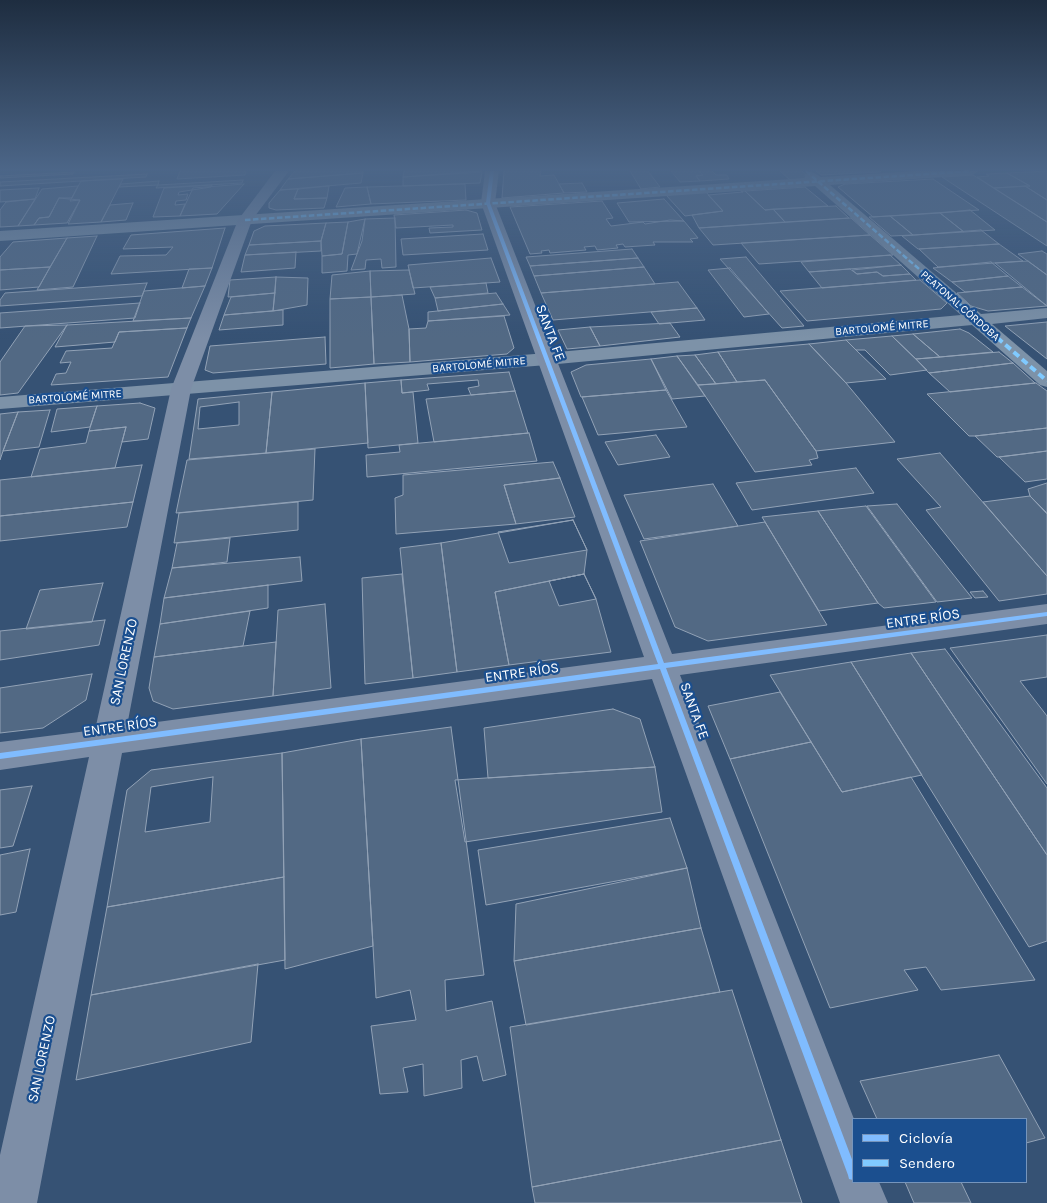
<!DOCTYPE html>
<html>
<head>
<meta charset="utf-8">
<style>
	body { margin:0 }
	#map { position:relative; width:1047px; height:1203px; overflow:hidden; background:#365274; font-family:Karla,sans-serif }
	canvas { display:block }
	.legend { position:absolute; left:852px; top:1118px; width:175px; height:65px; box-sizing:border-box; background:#1b4f8f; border:1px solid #7695bc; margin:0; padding:6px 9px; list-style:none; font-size:15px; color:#fff }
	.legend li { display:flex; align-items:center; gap:10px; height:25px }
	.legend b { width:25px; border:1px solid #7695bc }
</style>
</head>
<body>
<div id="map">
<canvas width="1047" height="1203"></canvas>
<ul class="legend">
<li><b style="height:6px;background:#80bcff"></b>Ciclovía</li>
<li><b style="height:6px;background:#80caff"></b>Sendero</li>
</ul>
</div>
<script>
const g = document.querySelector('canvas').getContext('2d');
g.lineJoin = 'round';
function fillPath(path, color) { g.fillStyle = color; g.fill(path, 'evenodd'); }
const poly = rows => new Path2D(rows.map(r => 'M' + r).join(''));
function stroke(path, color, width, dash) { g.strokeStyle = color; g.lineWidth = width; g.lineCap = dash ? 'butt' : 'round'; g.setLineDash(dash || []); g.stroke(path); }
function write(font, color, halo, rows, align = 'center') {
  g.font = font + ' Karla,sans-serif'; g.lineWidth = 4.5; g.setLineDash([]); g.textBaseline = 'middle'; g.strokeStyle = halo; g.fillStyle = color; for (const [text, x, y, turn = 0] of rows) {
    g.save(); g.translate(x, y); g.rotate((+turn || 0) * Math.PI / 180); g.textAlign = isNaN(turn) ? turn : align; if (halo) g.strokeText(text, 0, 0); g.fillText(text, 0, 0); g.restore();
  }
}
const building = poly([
	[180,171,246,171,245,175,177,179,180,171],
	[295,171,363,171,363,173,288,179,295,171],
	[404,171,482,171,403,177,404,171],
	[504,171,541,171,540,176,554,175,564,193,502,198,504,171],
	[630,171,648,171,660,187,641,189,630,171],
	[671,171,699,171,703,175,696,176,700,181,680,182,671,171],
	[699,171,712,171,716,175,727,175,729,179,700,181,696,176,703,175,699,171],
	[780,171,802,171,808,176,803,179,790,180,780,171],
	[816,171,880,171,881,172,821,175,816,171],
	[1047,171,1047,200,1025,186,1030,186,1007,173,1047,171],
	[74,172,73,174,0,178,0,176,74,172],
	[482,172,480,183,403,186,403,177,482,172],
	[363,173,361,183,280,190,288,179,363,173],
	[1007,173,1030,186,994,188,977,177,989,176,986,174,1007,173],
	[147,174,146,177,0,186,0,182,147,174],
	[973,175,1047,222,1047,246,942,177,973,175],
	[123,179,101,222,68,224,80,200,70,201,81,181,123,179],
	[933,179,979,210,873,217,838,187,845,184,933,179],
	[243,180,242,183,156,188,158,185,243,180],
	[159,181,158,185,119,187,121,184,159,181],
	[582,183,587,192,564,193,559,184,582,183],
	[244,184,217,214,180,216,193,188,244,184],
	[465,184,466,200,371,204,367,187,465,184],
	[212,185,211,187,179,192,178,195,188,194,186,200,176,201,175,205,185,204,180,216,153,217,164,188,212,185],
	[78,186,72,198,59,198,49,217,39,218,34,225,18,226,42,189,78,186],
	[329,186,327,198,294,199,298,189,329,186],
	[1025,186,1047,200,1047,222,994,188,1025,186],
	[367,187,371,204,336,207,345,188,367,187],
	[805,187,828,206,765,210,745,191,805,187],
	[39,188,35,199,0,202,0,190,39,188],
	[298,189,294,199,327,198,324,208,276,210,269,208,269,203,280,190,298,189],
	[741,191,745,191,765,210,773,209,785,222,699,228,692,215,723,211,708,195,743,192,741,191],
	[706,192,723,211,685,216,666,195,706,192],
	[59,198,80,200,67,223,34,225,39,218,49,217,59,198],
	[35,199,18,226,0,227,0,210,6,202,35,199],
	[664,199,684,221,629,222,617,203,664,199],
	[602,201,613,218,606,219,611,226,643,222,645,224,670,220,684,221,698,238,690,239,693,242,653,242,655,245,625,247,623,244,616,245,618,248,597,250,595,246,584,247,586,250,550,253,549,250,541,251,542,253,530,254,510,207,602,201],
	[133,203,126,220,101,222,110,205,133,203],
	[836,206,849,218,785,222,773,209,836,206],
	[466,210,477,213,482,230,430,233,429,228,453,227,453,225,396,228,394,215,466,210],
	[970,210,995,230,964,232,940,213,970,210],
	[940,213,964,232,913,235,890,216,940,213],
	[890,216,901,225,913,235,891,236,869,217,890,216],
	[395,218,396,267,382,268,381,259,366,260,365,269,351,270,362,241,365,219,395,218],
	[851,218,870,235,713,245,699,228,851,218],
	[365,219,357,254,348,255,347,271,322,273,322,256,342,254,348,222,365,219],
	[348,222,342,254,322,256,321,241,326,223,348,222],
	[326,223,321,241,249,245,254,231,265,226,326,223],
	[225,228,212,268,111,274,120,256,166,255,173,247,123,249,131,235,225,228],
	[981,230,999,244,918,249,902,236,981,230],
	[483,234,488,250,403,255,401,239,483,234],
	[870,235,893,255,759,264,741,243,870,235],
	[97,236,73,287,37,290,67,238,97,236],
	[67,238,50,267,0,270,0,257,13,242,67,238],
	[321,241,321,251,245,255,249,245,321,241],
	[999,244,1023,261,938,267,919,249,999,244],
	[632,249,638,258,530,266,526,257,632,249],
	[1042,251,1047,254,1047,275,1018,254,1042,251],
	[296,252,295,268,241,272,245,255,296,252],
	[890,255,901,265,809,272,801,262,890,255],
	[746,257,804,326,782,328,720,259,746,257],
	[491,258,500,282,413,288,408,265,491,258],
	[638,258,644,267,534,276,530,266,638,258],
	[1028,261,1047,275,1047,306,995,263,1028,261],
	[991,262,1008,276,952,282,933,268,991,262],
	[901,265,910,274,883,276,877,272,857,274,852,270,901,265],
	[50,267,39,287,0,290,0,270,50,267],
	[644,267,655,284,541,293,534,276,644,267],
	[212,268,205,286,182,288,189,269,212,268],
	[730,268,769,314,744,317,708,270,730,268],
	[850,269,857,274,877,272,883,276,910,274,916,280,822,288,809,272,850,269],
	[409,270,415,294,371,297,370,271,409,270],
	[370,271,371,297,330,299,332,275,370,271],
	[1008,276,1022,287,965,292,952,282,1008,276],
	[276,277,275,293,228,297,230,280,276,277],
	[276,277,308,278,307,305,273,311,276,277],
	[920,280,947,303,941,309,807,321,780,291,920,280],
	[678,282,697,308,553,320,541,293,678,282],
	[147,283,142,296,0,306,0,300,5,293,147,283],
	[486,283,488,293,435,298,430,287,486,283],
	[205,286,191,318,133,321,144,291,205,286],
	[1022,287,1047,306,988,311,971,306,957,293,1022,287],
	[275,293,273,311,224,315,231,297,275,293],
	[496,293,503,304,438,311,435,298,496,293],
	[402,295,409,329,410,362,374,364,371,297,402,295],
	[371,297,374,364,330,368,330,299,371,297],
	[140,303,135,318,0,328,0,313,140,303],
	[503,304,510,315,428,321,428,312,503,304],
	[697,308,705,320,659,324,651,312,697,308],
	[283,310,283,325,219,330,224,315,283,310],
	[504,316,514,348,507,354,410,362,409,329,426,328,428,321,504,316],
	[191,318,187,328,119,332,115,342,55,347,67,325,191,318],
	[1047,322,1047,359,1005,326,1047,322],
	[670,323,680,337,600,346,590,327,670,323],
	[67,325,18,393,0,395,0,362,25,326,67,325],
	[590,327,600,346,567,349,558,330,590,327],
	[187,328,168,377,51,385,56,374,66,373,71,362,60,363,66,351,112,348,119,332,187,328],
	[960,329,969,333,993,352,940,357,913,334,960,329],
	[913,334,940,357,916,359,892,336,913,334],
	[892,336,927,370,890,375,865,350,856,350,846,340,892,336],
	[325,337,326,364,213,373,205,370,210,346,325,337],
	[846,340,856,350,886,379,846,383,809,344,846,340],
	[809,344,846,383,895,442,816,451,765,380,737,382,718,352,809,344],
	[718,352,737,382,716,384,695,355,718,352],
	[999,352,1013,363,929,373,916,359,999,352],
	[695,355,716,384,698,385,677,356,695,355],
	[677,356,705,396,672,399,651,359,677,356],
	[651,359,666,390,581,397,571,372,586,365,651,359],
	[1013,363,1035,383,950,392,929,373,1013,363],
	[509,372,515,391,471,395,468,388,479,386,478,380,427,384,429,390,402,393,401,380,509,372],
	[401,380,402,393,413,392,418,443,368,448,365,383,401,380],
	[765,380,816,451,818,458,809,460,812,465,755,472,698,385,765,380],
	[365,383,368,443,266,453,272,392,365,383],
	[1036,383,1047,391,1047,428,975,436,969,436,927,394,1036,383],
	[666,390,687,427,598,435,582,397,666,390],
	[515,391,528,433,434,442,426,399,515,391],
	[272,392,266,453,189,459,198,399,272,392],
	[239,402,239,425,198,429,200,407,239,402],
	[140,403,155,408,148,439,122,442,126,427,89,431,97,406,140,403],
	[97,406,90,427,51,432,57,409,97,406],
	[50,410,39,447,3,451,18,412,50,410],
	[18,412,3,451,0,460,0,414,18,412],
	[126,427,115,468,31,477,40,449,86,443,89,431,126,427],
	[1047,428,1047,451,999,457,997,457,975,436,1047,428],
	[529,433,537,461,367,477,366,455,400,452,399,445,529,433],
	[656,435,670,457,618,465,605,442,656,435],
	[315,449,313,500,176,513,187,460,315,449],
	[1047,451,1047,479,1025,482,999,457,1047,451],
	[940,453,1047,576,1047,594,999,601,926,510,941,507,897,459,940,453],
	[553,462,560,478,504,485,516,524,396,534,395,498,403,495,403,475,553,462],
	[142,465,133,502,0,516,0,480,142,465],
	[856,468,874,493,752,510,736,483,856,468],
	[560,478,575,517,516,524,504,485,560,478],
	[1047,483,1047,514,1030,496,1028,489,1047,483],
	[713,484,738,526,644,539,624,495,713,484],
	[1030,496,1047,513,1047,576,983,502,1030,496],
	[133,502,127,527,0,541,0,516,133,502],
	[298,502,298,530,174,543,179,513,298,502],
	[897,504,972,598,937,602,867,506,897,504],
	[866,506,936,602,884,608,878,603,818,511,866,506],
	[818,511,878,603,819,611,762,517,818,511],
	[573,520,587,550,509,563,498,532,573,520],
	[573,520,587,550,584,574,495,592,509,665,457,672,441,543,573,520],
	[765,522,827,625,708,641,675,627,640,541,765,522],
	[230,538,227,562,172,568,177,543,230,538],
	[441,543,457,672,413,678,400,548,441,543],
	[300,557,302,581,164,598,172,568,300,557],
	[402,574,413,678,365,684,362,578,402,574],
	[584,574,596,599,559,606,549,581,584,574],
	[584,574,596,599,611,652,509,665,495,592,584,574],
	[103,583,92,622,26,629,40,590,103,583],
	[268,585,268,608,160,624,164,598,268,585],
	[983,591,988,597,975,598,970,592,983,591],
	[325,604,331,688,273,696,278,610,325,604],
	[250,611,243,646,154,657,160,624,250,611],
	[105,620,99,645,0,660,0,631,105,620],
	[1047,635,1047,677,1020,681,1047,716,1047,784,950,648,1047,635],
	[276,642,273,696,173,709,153,701,149,688,154,657,276,642],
	[945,649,1047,788,1047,855,911,653,945,649],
	[911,653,1047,855,1047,941,1029,947,851,662,911,653],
	[851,662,922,775,842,792,770,675,851,662],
	[92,674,86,700,43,728,0,733,0,688,92,674],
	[780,692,811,742,730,759,708,706,780,692],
	[613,709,640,719,655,767,488,778,484,728,613,709],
	[451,727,484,975,445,980,446,1011,492,1001,506,1075,483,1081,477,1056,461,1060,462,1088,424,1096,423,1064,403,1068,408,1092,380,1094,371,1026,416,1020,410,990,376,998,361,739,451,727],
	[361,739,373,946,285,969,282,753,361,739],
	[811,742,842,792,911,777,1035,980,941,990,926,967,904,970,918,990,830,1008,730,759,811,742],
	[282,753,284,877,107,907,127,790,151,770,282,753],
	[655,767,662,812,465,842,455,780,655,767],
	[213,777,210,822,145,832,151,787,213,777],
	[32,786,13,846,0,848,0,790,32,786],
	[670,818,687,868,486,905,478,850,670,818],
	[30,849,16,912,0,915,0,855,30,849],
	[687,868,701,928,514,961,516,904,687,868],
	[284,877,285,960,91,995,107,907,284,877],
	[701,928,720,992,526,1025,514,961,701,928],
	[258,964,251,1042,76,1080,91,995,258,964],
	[732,990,781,1140,532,1187,510,1027,732,990],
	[999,1055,1045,1138,1026,1143,1026,1119,877,1119,860,1081,999,1055],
	[781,1140,802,1203,535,1203,532,1187,781,1140],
	[905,1182,961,1182,971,1203,914,1203,905,1182]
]);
fillPath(building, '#526984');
stroke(building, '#92a2b6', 1);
fillPath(poly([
	[811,171,821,177,914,171,979,171,972,175,830,185,981,314,1047,308,1047,318,992,324,1047,371,1047,387,1040,385,972,325,547,365,0,409,0,397,547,353,961,315,815,186,0,241,0,231,806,178,804,175,811,171]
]), '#7d92a8');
fillPath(poly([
	[275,171,289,171,252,220,191,389,127,726,644,657,481,203,485,171,499,171,495,203,672,654,1047,604,1047,624,680,675,854,1119,853,1182,879,1182,888,1203,840,1203,652,679,122,753,37,1203,0,1203,0,1155,89,757,0,770,0,742,95,730,171,389,238,220,275,171]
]), '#7d8ea7');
stroke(poly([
	[806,171,941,288],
	[245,220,972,171]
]), '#80caff', 2.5, [5.5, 2.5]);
stroke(poly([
	[939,287,1047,381]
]), '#80caff', 4, [7, 4]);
fillPath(poly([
	[490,171,494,171,490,203,664,663,1047,612,1047,616,666,668,853,1162,853,1180,849,1179,848,1175,660,669,0,759,0,753,658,664,486,203,490,171]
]), '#80bcff');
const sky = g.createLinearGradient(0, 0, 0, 339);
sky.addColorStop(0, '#1e2d40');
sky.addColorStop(0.5, '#4c6688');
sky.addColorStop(1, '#4c668800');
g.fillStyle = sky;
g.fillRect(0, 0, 1047, 339);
write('11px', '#fff', '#1b4f8f', [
	["PEATONAL CÓRDOBA",960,306,41],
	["BARTOLOMÉ MITRE",882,328,-5],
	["BARTOLOMÉ MITRE",479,365,-5],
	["BARTOLOMÉ MITRE",75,397,-4]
]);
write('14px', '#fff', '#1b4f8f', [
	["SANTA FE",550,333,69],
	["ENTRE RÍOS",923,619,-8],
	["SAN LORENZO",124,662,-78],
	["ENTRE RÍOS",522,673,-8],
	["SANTA FE",694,711,70],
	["ENTRE RÍOS",120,727,-8],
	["SAN LORENZO",42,1059,-78]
]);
</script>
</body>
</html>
